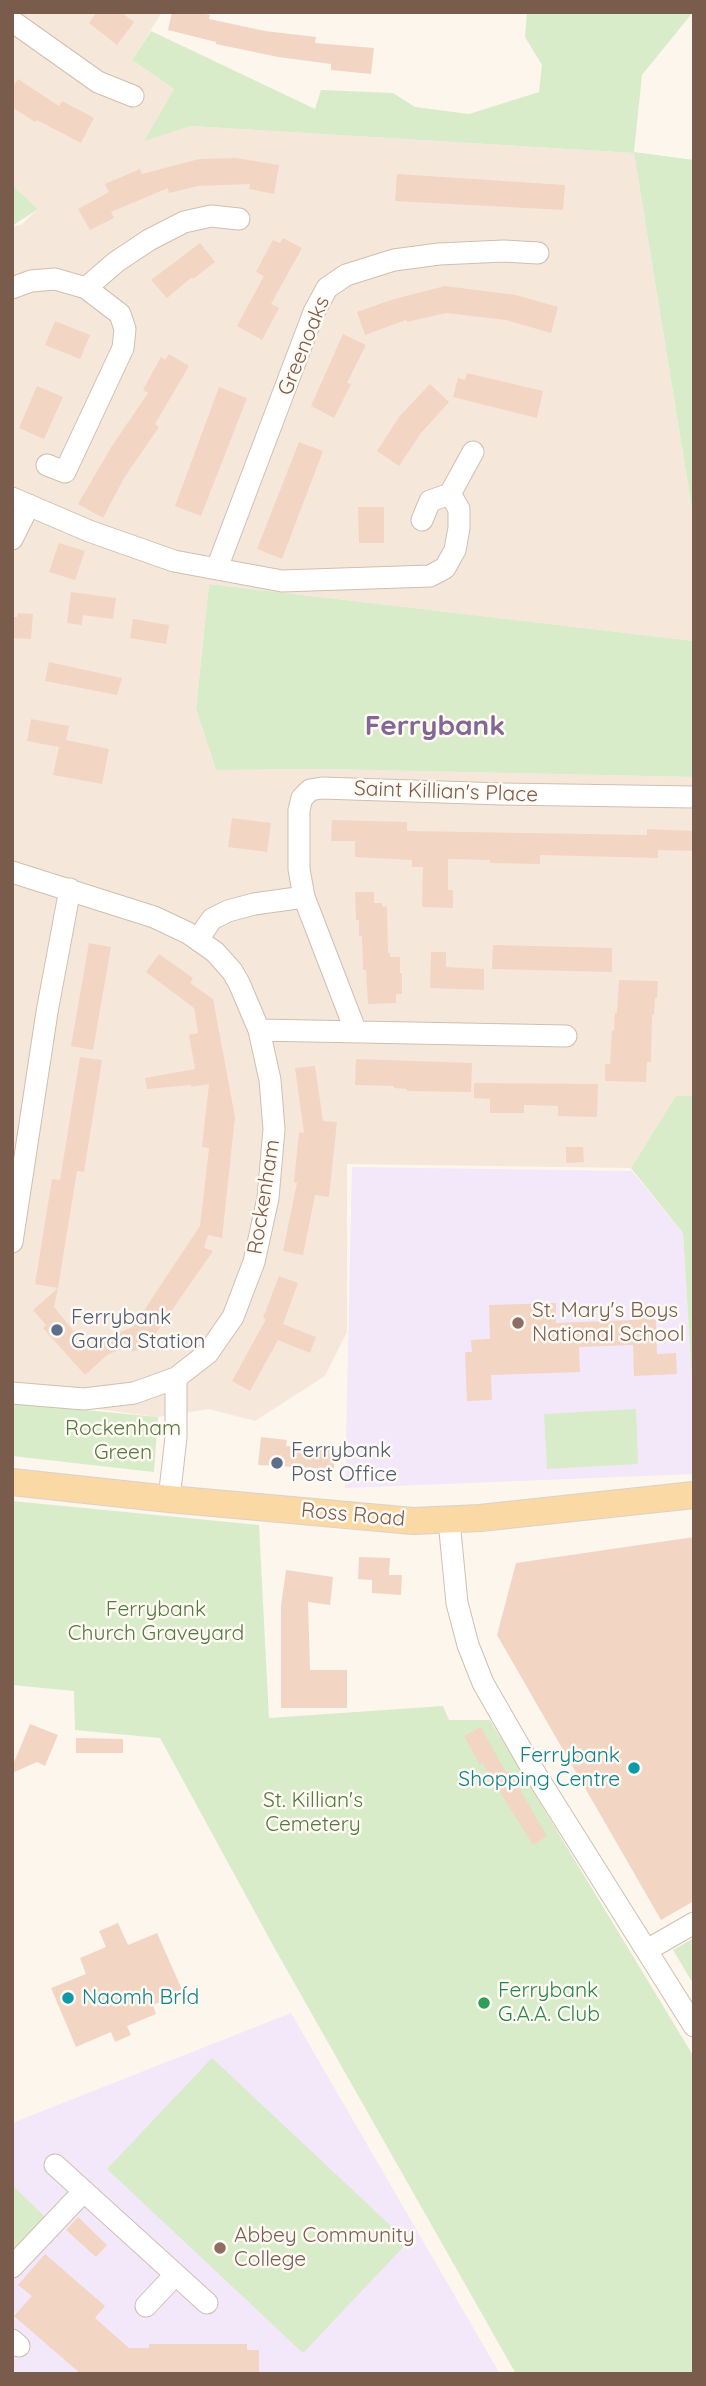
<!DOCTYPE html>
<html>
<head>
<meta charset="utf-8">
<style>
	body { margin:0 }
	#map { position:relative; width:706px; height:2386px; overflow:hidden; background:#fdf6ec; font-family:Quicksand,sans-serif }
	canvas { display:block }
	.frame { position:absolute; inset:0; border:14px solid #7a5c4d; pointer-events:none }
</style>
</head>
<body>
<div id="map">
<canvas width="706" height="2386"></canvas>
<div class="frame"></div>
</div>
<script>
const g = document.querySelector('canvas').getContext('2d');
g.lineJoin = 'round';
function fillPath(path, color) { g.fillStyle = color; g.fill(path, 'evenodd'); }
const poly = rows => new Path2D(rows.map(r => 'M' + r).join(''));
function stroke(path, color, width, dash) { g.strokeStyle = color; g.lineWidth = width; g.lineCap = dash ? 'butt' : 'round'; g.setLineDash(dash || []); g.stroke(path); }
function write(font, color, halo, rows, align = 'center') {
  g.font = font + ' Quicksand,sans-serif'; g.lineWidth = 5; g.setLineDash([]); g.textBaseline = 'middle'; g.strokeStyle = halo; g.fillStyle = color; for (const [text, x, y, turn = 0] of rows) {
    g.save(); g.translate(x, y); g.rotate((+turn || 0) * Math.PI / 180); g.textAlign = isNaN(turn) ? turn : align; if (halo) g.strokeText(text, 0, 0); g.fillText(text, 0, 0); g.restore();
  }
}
fillPath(poly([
	[12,12,162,12,132,60,174,89,145,140,191,126,634,153,694,521,694,641,209,584,196,709,216,770,324,769,694,777,694,1096,676,1097,631,1168,347,1164,347,1332,325,1376,255,1421,209,1409,158,1417,97,1409,12,1403,12,227,21,225,38,209,12,185]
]), '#f5e8da');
fillPath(poly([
	[352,1167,632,1171,683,1233,694,1413,694,1474,345,1488],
	[291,2013,500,2374,12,2374,12,2123]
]), '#f3e8fa');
fillPath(poly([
	[527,12,693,12,642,75,634,152,694,160,694,521,634,153,191,126,144,141,174,89,132,60,151,31,315,109,321,90,393,93,415,107,469,114,539,92,542,65,525,37],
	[12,185,38,209,12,226],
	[209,584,694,641,694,777,324,769,216,770,196,709],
	[676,1096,694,1096,694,1413,683,1233,631,1168],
	[12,1403,158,1417,154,1472,12,1456],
	[636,1409,638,1464,547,1469,544,1414],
	[12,1501,259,1525,269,1718,443,1706,449,1720,490,1720,694,2057,694,2374,516,2374,275,1949,160,1738,75,1730,74,1691,12,1685],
	[694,1938,694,1985,673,1950],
	[212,2058,408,2242,303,2353,107,2169],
	[12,2185,45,2217,12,2251]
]), '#d8ecc9');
fillPath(poly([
	[97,12,121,12,134,22,117,45,89,23],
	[172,12,198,12,210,15,209,19,265,31,316,37,315,43,374,48,371,74,331,70,331,64,278,57,216,44,216,42,168,30],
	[18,79,59,106,62,101,94,118,81,143,37,120,35,122,12,107,12,88],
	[236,158,279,165,274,194,249,189,250,184,198,186,169,193,168,188,111,212,114,218,90,230,78,209,109,192,105,184,140,169,142,174,199,159],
	[397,174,565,185,563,210,395,201],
	[283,238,302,248,271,304,279,308,262,340,237,326,264,276,256,272,273,240,280,243],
	[200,243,215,262,193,279,192,277,167,298,151,280],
	[445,286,516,295,558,307,551,333,506,320,446,313,407,322,406,320,365,335,357,312,394,299],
	[55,321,90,335,80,359,45,345],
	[343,334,366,345,347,383,351,384,334,418,311,406],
	[169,354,189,366,155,424,159,427,124,478,103,518,78,504,112,446,148,393,143,390,161,357,165,360],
	[467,373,543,391,537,418,453,397,458,378,465,380],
	[430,384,449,402,421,433,399,466,377,451,399,417],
	[37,386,63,397,44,439,19,428],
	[219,387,247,398,201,516,175,506],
	[299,442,323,451,282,559,257,549],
	[358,507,384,507,384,543,359,543],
	[59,543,85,551,75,580,49,572],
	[71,592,116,598,113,619,83,615,82,625,67,623],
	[18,613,33,614,31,639,12,638,12,617,17,617],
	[133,619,169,625,166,644,130,638],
	[49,662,122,678,117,695,45,681],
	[31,719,69,726,66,740,109,749,102,784,53,775,59,747,27,741],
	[232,818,271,823,267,852,228,847],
	[332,820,407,822,407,831,647,835,647,829,694,831,694,851,658,850,658,858,540,855,540,864,490,863,490,860,448,859,448,890,453,890,453,908,422,907,423,867,412,867,412,860,355,857,355,841,331,841],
	[355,892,374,892,374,903,382,903,382,907,387,906,388,953,390,953,390,957,400,957,400,973,402,973,402,994,396,994,396,1003,368,1004,366,970,363,970,362,936,359,936,359,920,356,920],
	[89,943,111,947,93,1050,71,1046],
	[493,945,612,948,612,972,492,969],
	[431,952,446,952,446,967,484,969,484,990,430,988],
	[159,954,193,978,190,983,213,999,235,1117,222,1238,208,1235,204,1248,213,1251,154,1336,157,1341,132,1352,129,1346,107,1355,85,1375,43,1328,46,1325,33,1310,58,1288,54,1307,86,1346,133,1327,200,1226,209,1148,202,1147,209,1084,191,1087,191,1085,147,1089,145,1078,195,1069,189,1035,198,1033,194,1008,146,972],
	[619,980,658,981,657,998,655,998,654,1015,652,1015,651,1062,647,1062,646,1082,605,1081,605,1064,610,1064,612,1030,614,1030,615,1013,617,1013],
	[80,1057,102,1060,84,1172,77,1171,58,1288,35,1284,52,1179,60,1180],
	[356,1059,472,1063,471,1092,407,1091,407,1089,394,1088,394,1086,355,1085],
	[315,1066,323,1121,337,1122,329,1197,315,1195,303,1255,283,1251,297,1183,294,1182,299,1132,304,1133,295,1068],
	[474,1083,598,1084,597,1117,558,1116,558,1106,524,1105,524,1113,490,1113,490,1099,474,1098],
	[566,1147,583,1147,584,1162,566,1163],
	[279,1276,298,1283,283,1324,316,1337,310,1353,278,1340,250,1391,232,1381,266,1319,263,1318],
	[556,1303,556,1323,633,1320,632,1305,653,1304,654,1320,656,1320,657,1354,676,1353,677,1374,634,1376,633,1345,579,1347,580,1372,491,1375,492,1400,467,1401,465,1352,472,1352,471,1340,490,1339,489,1305],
	[261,1437,287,1440,286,1446,335,1449,334,1469,258,1465],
	[694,1537,694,1901,661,1920,497,1635,516,1563],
	[359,1557,390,1558,389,1575,402,1575,401,1595,372,1593,372,1580,358,1579],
	[286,1570,333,1577,330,1605,308,1602,310,1670,347,1670,347,1708,281,1708,281,1606],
	[30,1724,58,1735,45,1766,37,1762,12,1773,12,1767],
	[481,1727,506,1773,509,1771,547,1836,533,1845,482,1763,480,1765,464,1736],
	[76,1738,123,1739,123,1753,76,1753],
	[118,1923,128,1945,157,1933,183,1992,153,2005,156,2014,127,2026,131,2035,115,2042,111,2032,76,2047,51,1988,86,1974,80,1958,106,1947,99,1931],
	[78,2217,107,2245,96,2257,66,2230],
	[45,2254,105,2306,95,2318,129,2348,149,2348,149,2344,247,2344,247,2350,259,2350,259,2373,81,2374,14,2316,32,2296,18,2285]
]), '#f3d5c3');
const minor = poly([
	[12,21,98,82,133,96],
	[12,288,31,281,55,279,86,288,120,314,125,329,123,348,65,472,47,465],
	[86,288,116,262,149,240,184,222,211,216,239,219],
	[12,498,89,531,174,561,282,581,430,576,445,568,455,550,459,528,459,509,450,494,473,452],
	[422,520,430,501,450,494],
	[12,539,29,505],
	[217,568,314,312,327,288,346,275,394,260,439,254,504,251,538,253],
	[12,872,154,917,188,933,215,952,232,971,239,983,259,1030,270,1080,274,1129,268,1198,254,1262,233,1317,208,1353,176,1378,134,1393,84,1399,12,1393],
	[304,897,356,1032],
	[198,939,212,919,228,911,254,904,304,897,299,869,299,810,302,798,310,790,322,788,502,794,694,797],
	[259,1030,566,1036],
	[12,1242,47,1012,70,889],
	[169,1499,176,1437,176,1378],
	[449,1521,457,1603,468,1645,483,1683,530,1765,694,2026],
	[647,1950,694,1923],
	[55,2165,207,2303],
	[12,2267,84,2191],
	[146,2306,175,2275],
	[12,2340,19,2346]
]);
const major = poly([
	[12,1482,169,1499,413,1521,480,1518,694,1495]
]);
stroke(minor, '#d1beb0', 23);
stroke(major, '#dad1cd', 28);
stroke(minor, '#fff', 21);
stroke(major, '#fbd9a5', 26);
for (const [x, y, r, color] of [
	[518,1323,7,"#8d6e63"],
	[57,1330,7,"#5c6f8a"],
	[277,1463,7,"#5c6f8a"],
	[634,1768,7,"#0f9aa8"],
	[68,1998,7,"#0f9aa8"],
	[484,2003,7,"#2e9e5b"],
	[220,2248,7,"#8d6e63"]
]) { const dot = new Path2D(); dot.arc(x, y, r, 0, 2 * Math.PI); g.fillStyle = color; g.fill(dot); stroke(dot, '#fffaf3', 2.5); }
write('21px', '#7a5c4d', '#fffaf3', [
	["Greenoaks",304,346,-68],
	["Saint Killian's Place",446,792,2],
	["Rockenham",264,1197,-81],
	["Ross Road",353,1515,5]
]);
write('21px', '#785e54', '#fffaf3', [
	["St. Mary's Boys",532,1311],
	["National School",532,1335],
	["Abbey Community",234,2236],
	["College",234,2260]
], 'left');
write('21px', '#4e5e75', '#fffaf3', [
	["Ferrybank",71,1318],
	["Garda Station",71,1342],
	["Ferrybank",291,1451],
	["Post Office",291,1475]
], 'left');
write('21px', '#537a41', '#fffaf3', [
	["Rockenham",123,1429],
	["Green",123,1453],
	["Ferrybank",156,1610],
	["Church Graveyard",156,1634],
	["St. Killian's",313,1801],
	["Cemetery",313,1825]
]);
write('21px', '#0d838f', '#fffaf3', [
	["Ferrybank",620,1756],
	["Shopping Centre",620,1780],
	["Naomh BrÍd",82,1998,"left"]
], 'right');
write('21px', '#27864d', '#fffaf3', [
	["Ferrybank",498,1991],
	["G.A.A. Club",498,2015]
], 'left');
write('bold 28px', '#846695', '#fffaf3', [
	["Ferrybank",435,727]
]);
</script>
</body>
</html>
